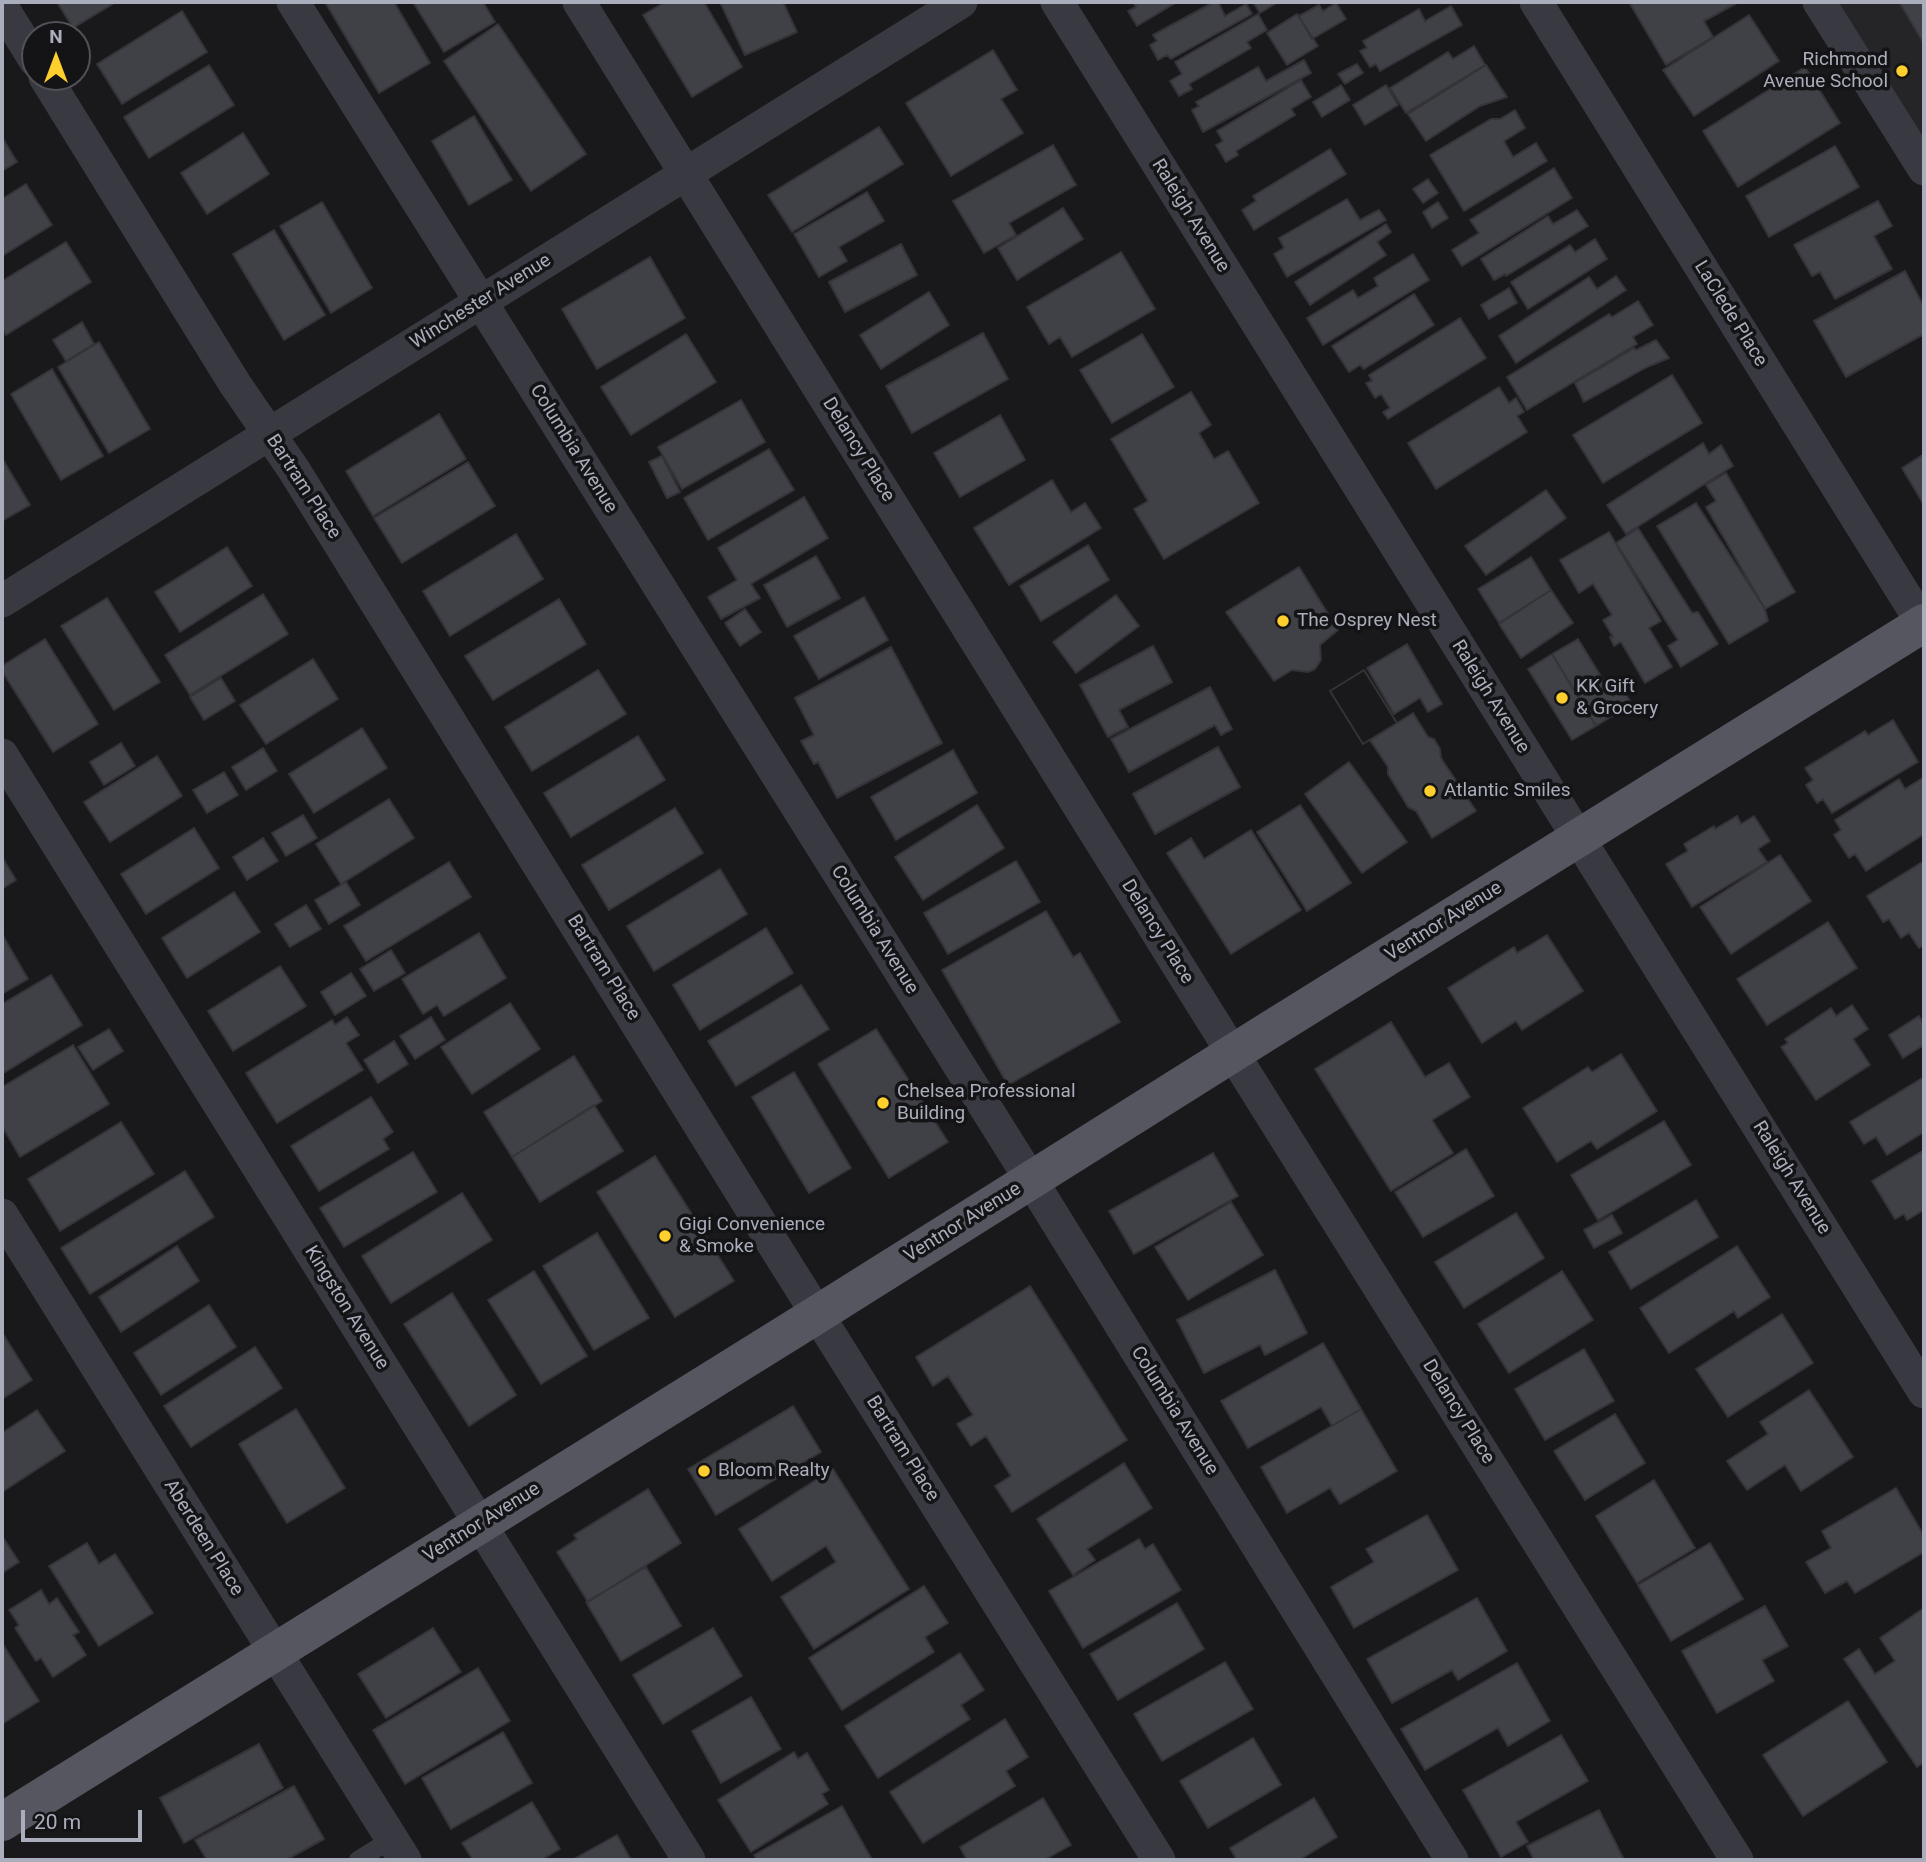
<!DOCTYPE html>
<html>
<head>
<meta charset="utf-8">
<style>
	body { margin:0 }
	#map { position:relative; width:1926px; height:1862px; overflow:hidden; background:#19191b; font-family:Roboto,sans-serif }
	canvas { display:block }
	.frame { position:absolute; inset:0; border:4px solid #aaaebc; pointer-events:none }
	.north { position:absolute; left:21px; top:21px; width:70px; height:70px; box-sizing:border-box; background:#141416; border:2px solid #505258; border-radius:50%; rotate:0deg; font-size:19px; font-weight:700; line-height:28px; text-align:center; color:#aaaebc }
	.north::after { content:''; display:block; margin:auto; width:24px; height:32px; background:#ffcf2d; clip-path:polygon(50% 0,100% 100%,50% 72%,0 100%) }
	.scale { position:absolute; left:21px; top:1810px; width:121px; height:32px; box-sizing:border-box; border:4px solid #aaaebc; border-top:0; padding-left:9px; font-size:21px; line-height:24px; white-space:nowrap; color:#aaaebc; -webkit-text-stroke:5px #141416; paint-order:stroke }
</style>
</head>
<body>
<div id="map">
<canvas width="1926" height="1862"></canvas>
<div class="frame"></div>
<div class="north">N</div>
<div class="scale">20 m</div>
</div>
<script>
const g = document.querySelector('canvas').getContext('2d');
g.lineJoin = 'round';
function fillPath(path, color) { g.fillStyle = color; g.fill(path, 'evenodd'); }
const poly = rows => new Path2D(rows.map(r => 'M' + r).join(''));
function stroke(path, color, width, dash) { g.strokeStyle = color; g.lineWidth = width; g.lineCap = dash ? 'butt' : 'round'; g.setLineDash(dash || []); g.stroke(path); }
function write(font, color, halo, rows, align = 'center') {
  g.font = font + ' Roboto,sans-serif'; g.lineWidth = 7; g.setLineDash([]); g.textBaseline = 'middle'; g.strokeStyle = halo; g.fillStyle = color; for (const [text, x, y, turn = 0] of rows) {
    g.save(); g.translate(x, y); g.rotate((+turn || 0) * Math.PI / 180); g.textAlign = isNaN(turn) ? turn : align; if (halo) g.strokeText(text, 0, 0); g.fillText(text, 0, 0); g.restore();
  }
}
fillPath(poly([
	[1836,2,1924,2,1924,141]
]), '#252528');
const building = poly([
	[57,2,116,2,73,28,57,2],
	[325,2,394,2,430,63,379,93,325,2],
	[413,2,483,2,495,22,444,52,413,2],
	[665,2,704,2,742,67,692,97,643,15,665,2],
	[720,2,783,2,797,32,745,55,720,2],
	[1133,2,1177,2,1137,26,1128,11,1136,7,1133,2],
	[1214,2,1218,2,1225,16,1246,4,1252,14,1171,59,1167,55,1158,60,1150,45,1157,41,1153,35,1214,2],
	[1253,2,1278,2,1260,13,1253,2],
	[1629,2,1736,2,1737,3,1704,21,1713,37,1666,65,1629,2],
	[1899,2,1924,2,1924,44,1899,2],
	[1336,3,1346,19,1312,39,1299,16,1319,5,1323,11,1336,3],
	[1451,6,1462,25,1380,71,1376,64,1370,67,1360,51,1367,48,1363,41,1419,9,1425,21,1451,6],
	[182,11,207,52,122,104,97,64,182,11],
	[1258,14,1267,30,1247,42,1251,48,1189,84,1192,89,1179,96,1170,81,1182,74,1175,62,1258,14],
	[1297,14,1318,46,1287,65,1267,33,1297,14],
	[1749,15,1779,61,1694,116,1663,70,1749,15],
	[498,24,586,154,531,191,444,61,498,24],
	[1474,46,1485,65,1406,113,1390,88,1448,52,1453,59,1474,46],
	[993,50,1017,90,1001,99,1023,133,951,176,906,103,993,50],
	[1304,60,1311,73,1203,132,1192,110,1199,106,1196,102,1258,67,1266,81,1304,60],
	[1357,64,1363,73,1345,84,1338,74,1357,64],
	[209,65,234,105,149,158,124,117,209,65],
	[1486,65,1507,97,1480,106,1426,141,1408,114,1486,65],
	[1805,67,1840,123,1738,187,1703,131,1805,67],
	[1301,80,1311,97,1291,109,1295,115,1236,151,1238,155,1226,162,1216,145,1223,141,1217,131,1301,80],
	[1341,85,1350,100,1322,117,1313,102,1341,85],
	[1386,85,1398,105,1365,125,1353,105,1386,85],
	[1515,110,1525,128,1504,141,1513,157,1536,143,1547,161,1464,211,1430,155,1491,119,1500,119,1515,110],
	[474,116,512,180,469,205,432,141,474,116],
	[879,127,903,164,792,232,768,195,879,127],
	[243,133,269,174,207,214,181,173,243,133],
	[2,137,17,162,2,171,2,137],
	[1053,145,1076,185,1009,223,1016,235,984,253,953,201,1053,145],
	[1835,146,1859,187,1769,237,1746,196,1835,146],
	[1330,149,1346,174,1254,230,1242,210,1256,201,1253,196,1330,149],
	[1554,168,1572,198,1462,266,1452,250,1479,233,1470,220,1554,168],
	[1428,179,1438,193,1423,203,1413,189,1428,179],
	[26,184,52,225,2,256,2,199,26,184],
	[867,192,884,221,839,247,847,261,819,277,794,234,867,192],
	[1347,199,1360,220,1379,210,1386,220,1287,277,1274,254,1284,248,1279,238,1347,199],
	[1878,201,1892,226,1874,236,1892,269,1835,299,1820,272,1812,276,1794,245,1878,201],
	[322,202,372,288,331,313,280,226,322,202],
	[1438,202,1448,218,1432,228,1423,212,1438,202],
	[1063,208,1083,239,1017,280,998,248,1063,208],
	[1577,210,1588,226,1506,276,1505,274,1494,280,1481,259,1548,216,1553,224,1577,210],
	[1386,224,1391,232,1377,242,1386,255,1310,305,1295,282,1386,224],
	[274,230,325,315,284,340,233,254,274,230],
	[1595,239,1607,259,1528,309,1511,282,1570,245,1575,252,1595,239],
	[66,242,91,282,6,335,2,328,2,281,66,242],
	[901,244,917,275,845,312,829,282,901,244],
	[1121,252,1155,309,1072,357,1060,337,1049,344,1027,307,1121,252],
	[1413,254,1429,280,1323,345,1307,318,1353,290,1358,298,1378,286,1374,278,1413,254],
	[650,257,685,318,597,369,562,309,650,257],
	[1905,271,1924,307,1924,334,1846,377,1814,321,1905,271],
	[1616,276,1626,290,1516,363,1499,336,1589,277,1597,289,1616,276],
	[1509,288,1517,303,1489,319,1481,305,1509,288],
	[929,292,949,325,881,369,860,335,929,292],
	[1414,294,1434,325,1364,369,1360,365,1349,372,1332,346,1414,294],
	[1638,301,1653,325,1633,337,1637,344,1527,410,1507,377,1609,314,1612,317,1638,301],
	[1460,318,1486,358,1388,419,1383,412,1390,408,1381,394,1375,398,1366,383,1372,381,1369,375,1460,318],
	[82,322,94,344,66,361,53,340,82,322],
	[983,333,1008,379,912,433,886,386,983,333],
	[686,334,716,382,631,435,601,387,686,334],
	[1142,334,1174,387,1112,423,1080,370,1142,334],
	[1656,340,1669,358,1647,367,1584,402,1575,383,1634,348,1636,350,1656,340],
	[99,342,150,429,109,453,58,367,99,342],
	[52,369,103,456,61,480,11,394,52,369],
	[1672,375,1702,423,1603,483,1573,435,1672,375],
	[1499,387,1509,403,1516,398,1524,412,1517,416,1527,432,1436,489,1408,443,1499,387],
	[1191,392,1211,425,1199,433,1214,459,1228,451,1259,503,1164,559,1134,509,1148,501,1111,439,1191,392],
	[741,400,765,442,682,489,658,447,741,400],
	[439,414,466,459,373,516,346,471,439,414],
	[1000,415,1025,460,960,497,934,453,1000,415],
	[1703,443,1709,454,1721,445,1733,466,1626,534,1607,505,1703,443],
	[769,449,794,490,708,540,684,498,769,449],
	[1924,454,1924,505,1902,468,1924,454],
	[662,456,680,492,667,498,649,462,662,456],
	[2,458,30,505,2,521,2,458],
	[468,462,495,506,402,563,374,518,468,462],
	[1726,473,1795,592,1765,609,1706,507,1716,501,1706,485,1726,473],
	[1052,480,1071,512,1085,503,1101,528,1009,585,974,528,1052,480],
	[1546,490,1566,518,1486,575,1465,546,1546,490],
	[804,497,828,538,751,584,760,598,721,619,708,597,737,580,718,548,804,497],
	[1696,503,1765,609,1768,621,1729,644,1657,526,1696,503],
	[1638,528,1692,613,1698,612,1718,644,1681,667,1668,646,1678,640,1616,543,1638,528],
	[1609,532,1661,621,1649,628,1672,667,1645,683,1621,642,1614,646,1610,637,1613,637,1603,620,1612,615,1593,584,1579,593,1560,560,1609,532],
	[516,534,543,579,450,636,423,591,516,534],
	[1088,545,1109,580,1041,621,1020,586,1088,545],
	[227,547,252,586,180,632,155,592,227,547],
	[816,556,840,598,787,627,764,585,816,556],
	[1531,557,1551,590,1499,623,1478,589,1531,557],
	[1299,567,1338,630,1320,645,1321,660,1315,669,1308,672,1292,670,1274,681,1226,612,1299,567],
	[1551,590,1573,623,1521,658,1499,624,1551,590],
	[263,594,288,634,190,695,165,655,263,594],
	[1116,595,1139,626,1076,673,1053,642,1116,595],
	[864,597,888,640,819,679,794,636,864,597],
	[107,598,160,682,114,710,61,626,107,598],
	[559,599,586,644,493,700,465,656,559,599],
	[745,609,761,632,740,646,725,623,745,609],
	[45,639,98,724,53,752,2,671,2,666,45,639],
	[1578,639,1613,696,1623,690,1632,704,1596,726,1552,654,1578,639],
	[1407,644,1442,704,1428,712,1420,698,1394,714,1367,668,1407,644],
	[1153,646,1172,682,1119,710,1128,727,1108,737,1080,685,1153,646],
	[891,647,942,743,837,798,818,762,814,764,801,741,814,735,795,698,891,647],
	[1552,654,1596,726,1572,740,1528,669,1552,654],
	[313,659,338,699,266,744,240,705,313,659],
	[598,670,626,714,532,771,505,727,598,670],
	[1364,670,1397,723,1363,744,1330,691,1364,670],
	[1364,670,1397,723,1363,744,1330,691,1364,670],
	[221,678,235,701,204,720,190,697,221,678],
	[1210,687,1232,729,1221,735,1215,725,1129,772,1111,739,1210,687],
	[1413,713,1428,737,1434,739,1440,749,1441,758,1476,811,1432,838,1416,811,1408,807,1388,774,1388,767,1370,740,1413,713],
	[1893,720,1918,762,1832,813,1823,799,1817,803,1806,785,1813,780,1805,768,1865,731,1868,735,1893,720],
	[362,728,387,768,314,813,289,774,362,728],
	[638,736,665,780,571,837,544,793,638,736],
	[121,743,135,766,104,785,90,762,121,743],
	[1218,747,1240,787,1155,834,1133,794,1218,747],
	[263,748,277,771,246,790,232,767,263,748],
	[953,750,977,793,896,840,871,797,953,750],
	[157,756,182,796,110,842,84,802,157,756],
	[1349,762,1407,842,1362,873,1305,794,1349,762],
	[224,772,238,795,207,813,193,790,224,772],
	[1924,777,1924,834,1866,871,1855,854,1849,858,1834,835,1841,830,1835,820,1899,779,1905,789,1924,777],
	[389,799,414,838,341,884,316,844,389,799],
	[977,805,1004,848,923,900,895,857,977,805],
	[1300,805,1351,883,1307,911,1257,832,1300,805],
	[675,808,703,853,609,910,582,865,675,808],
	[303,815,317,838,286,856,272,833,303,815],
	[1737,816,1741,824,1754,816,1770,841,1758,849,1767,862,1692,907,1666,864,1688,851,1684,844,1714,826,1715,829,1737,816],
	[194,828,219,868,146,914,121,874,194,828],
	[1251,830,1301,910,1231,954,1167,853,1191,838,1204,859,1251,830],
	[263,838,278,861,247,880,233,857,263,838],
	[1780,855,1811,901,1731,954,1700,907,1780,855],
	[2,857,16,880,2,889,2,857],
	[1016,861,1040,902,948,954,924,913,1016,861],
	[1924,861,1924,945,1919,948,1909,933,1901,938,1889,919,1883,922,1867,896,1924,861],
	[449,862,471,897,366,961,344,926,449,862],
	[720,869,747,914,654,971,627,926,720,869],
	[346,882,360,905,329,924,315,900,346,882],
	[234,892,260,932,187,978,162,938,234,892],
	[306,905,321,929,290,947,275,924,306,905],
	[1046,911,1073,957,1080,953,1120,1022,1008,1085,942,970,1046,911],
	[1828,922,1857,968,1767,1025,1737,979,1828,922],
	[766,928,793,973,700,1030,673,985,766,928],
	[479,933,506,978,444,1016,437,1005,423,1014,402,979,479,933],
	[2,934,28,979,2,994,2,934],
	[1547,935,1583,991,1522,1030,1516,1021,1482,1043,1448,988,1514,947,1517,953,1547,935],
	[391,950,405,973,374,991,360,969,391,950],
	[280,966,306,1006,233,1051,208,1011,280,966],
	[351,973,366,996,335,1015,321,992,351,973],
	[51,975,82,1025,2,1074,2,1004,51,975],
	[801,985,829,1029,736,1086,708,1041,801,985],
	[510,1003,540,1049,472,1094,441,1047,510,1003],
	[1852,1005,1868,1029,1853,1039,1870,1065,1816,1100,1781,1047,1788,1043,1785,1039,1831,1008,1836,1016,1852,1005],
	[1919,1016,1924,1025,1924,1045,1903,1058,1889,1035,1919,1016],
	[347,1017,359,1035,346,1043,363,1070,277,1123,246,1073,332,1020,335,1025,347,1017],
	[431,1017,445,1040,415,1059,400,1036,431,1017],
	[1391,1022,1425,1077,1449,1063,1470,1097,1432,1120,1453,1153,1391,1191,1315,1069,1391,1022],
	[109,1029,123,1051,93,1070,78,1047,109,1029],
	[876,1029,948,1142,889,1178,818,1064,876,1029],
	[394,1041,408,1064,378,1083,364,1060,394,1041],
	[73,1045,109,1104,20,1157,2,1126,2,1087,73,1045],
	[1621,1054,1657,1111,1597,1149,1591,1141,1557,1162,1523,1108,1588,1067,1592,1072,1621,1054],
	[574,1056,602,1101,512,1157,484,1112,574,1056],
	[794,1072,851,1168,809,1193,752,1097,794,1072],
	[1924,1077,1924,1132,1887,1155,1876,1137,1864,1144,1850,1122,1924,1077],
	[371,1097,393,1132,383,1139,389,1149,319,1191,291,1146,371,1097],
	[594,1105,623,1151,540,1202,512,1157,594,1105],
	[1664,1121,1691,1165,1598,1220,1571,1175,1664,1121],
	[121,1122,154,1174,60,1231,28,1179,121,1122],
	[1466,1149,1494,1196,1423,1237,1395,1192,1466,1149],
	[1924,1150,1924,1210,1907,1220,1904,1214,1895,1219,1872,1181,1924,1150],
	[413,1152,437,1192,344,1247,320,1208,413,1152],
	[1213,1153,1238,1196,1134,1254,1109,1211,1213,1153],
	[655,1156,734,1281,675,1317,597,1192,655,1156],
	[185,1171,214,1217,90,1294,61,1248,185,1171],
	[462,1193,492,1240,391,1303,362,1256,462,1193],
	[1696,1200,1718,1237,1631,1289,1609,1252,1696,1200],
	[1231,1202,1263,1255,1188,1300,1155,1247,1231,1202],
	[1516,1213,1544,1258,1464,1308,1435,1262,1516,1213],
	[1612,1215,1622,1233,1594,1248,1584,1230,1612,1215],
	[597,1233,649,1318,594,1350,543,1266,597,1233],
	[177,1246,199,1281,121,1332,99,1297,177,1246],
	[1737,1246,1770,1297,1738,1318,1734,1311,1669,1353,1640,1308,1737,1246],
	[1275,1270,1307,1333,1265,1355,1260,1345,1204,1373,1177,1320,1275,1270],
	[534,1271,587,1356,541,1384,488,1300,534,1271],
	[1562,1271,1593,1320,1509,1373,1478,1324,1562,1271],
	[1030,1286,1127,1440,1012,1512,995,1486,1011,1476,986,1436,971,1446,957,1424,973,1415,948,1376,933,1386,916,1357,1030,1286],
	[452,1293,516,1395,469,1426,404,1324,452,1293],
	[209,1305,236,1347,161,1395,134,1353,209,1305],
	[1782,1314,1813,1363,1728,1417,1696,1369,1782,1314],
	[3,1334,32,1380,2,1399,2,1335,3,1334],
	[1323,1343,1361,1409,1332,1426,1321,1407,1248,1448,1221,1401,1323,1343],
	[255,1347,282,1388,191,1447,164,1406,255,1347],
	[1584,1349,1614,1401,1545,1440,1515,1389,1584,1349],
	[1809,1390,1853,1457,1801,1491,1785,1465,1747,1490,1727,1461,1768,1434,1760,1422,1809,1390],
	[793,1406,821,1452,716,1515,688,1469,793,1406],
	[296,1409,345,1488,287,1523,239,1444,296,1409],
	[1361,1409,1397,1471,1340,1504,1330,1488,1287,1513,1261,1467,1361,1409],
	[37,1410,65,1451,2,1492,2,1433,37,1410],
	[1615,1414,1645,1463,1585,1500,1554,1451,1615,1414],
	[1124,1463,1152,1508,1087,1549,1095,1560,1073,1575,1037,1519,1124,1463],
	[833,1469,909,1589,814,1649,781,1597,836,1562,826,1546,772,1581,739,1529,833,1469],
	[1654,1480,1695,1548,1637,1583,1596,1516,1654,1480],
	[1896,1488,1924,1536,1924,1552,1855,1593,1847,1581,1825,1593,1806,1562,1831,1548,1822,1531,1896,1488],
	[648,1489,681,1543,588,1602,557,1552,577,1539,574,1535,648,1489],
	[1427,1515,1458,1570,1354,1628,1331,1587,1374,1562,1366,1549,1427,1515],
	[4,1539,19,1562,2,1573,2,1541,4,1539],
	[1139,1539,1145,1549,1153,1544,1181,1590,1083,1648,1049,1591,1139,1539],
	[87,1543,99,1564,115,1554,153,1613,99,1646,49,1566,87,1543],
	[1710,1543,1743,1599,1671,1641,1638,1585,1710,1543],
	[646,1567,681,1626,621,1661,586,1602,646,1567],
	[924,1586,948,1623,925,1637,934,1652,842,1710,809,1658,924,1586],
	[41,1590,49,1604,57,1598,79,1632,73,1635,86,1655,53,1677,41,1658,36,1661,15,1628,19,1625,9,1610,41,1590],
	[1477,1598,1507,1651,1458,1680,1452,1670,1392,1703,1367,1659,1477,1598],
	[1177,1603,1204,1649,1118,1700,1090,1654,1177,1603],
	[1765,1606,1788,1646,1762,1660,1774,1681,1717,1713,1682,1651,1765,1606],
	[1924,1608,1924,1762,1917,1767,1844,1659,1859,1649,1875,1674,1895,1661,1880,1638,1924,1608],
	[433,1628,461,1672,386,1718,358,1674,433,1628],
	[713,1628,742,1676,663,1724,633,1675,713,1628],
	[2,1643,39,1701,2,1724,2,1643],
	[960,1653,984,1690,961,1705,970,1719,878,1778,845,1726,960,1653],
	[1225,1662,1253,1709,1162,1761,1134,1714,1225,1662],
	[1517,1663,1550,1721,1508,1746,1498,1728,1425,1770,1401,1729,1517,1663],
	[478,1668,510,1721,405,1784,373,1730,478,1668],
	[751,1697,781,1749,721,1783,692,1731,751,1697],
	[1848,1701,1887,1762,1803,1816,1763,1755,1848,1701],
	[1005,1719,1028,1757,1006,1771,1015,1786,923,1843,890,1792,1005,1719],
	[503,1732,532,1783,451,1829,422,1778,503,1732],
	[1561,1735,1588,1781,1516,1822,1528,1842,1501,1857,1463,1790,1561,1735],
	[1253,1738,1281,1785,1208,1828,1180,1781,1253,1738],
	[259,1744,283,1788,184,1843,160,1798,259,1744],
	[794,1752,798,1759,807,1753,829,1790,822,1794,828,1804,751,1852,718,1800,794,1752],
	[294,1786,324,1839,286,1860,207,1860,195,1840,294,1786],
	[1043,1798,1071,1845,1044,1860,967,1860,960,1847,1043,1798],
	[1314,1798,1337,1837,1299,1860,1237,1860,1230,1848,1314,1798],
	[532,1802,560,1849,541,1860,473,1860,462,1843,532,1802],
	[842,1806,871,1858,868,1860,757,1860,754,1855,842,1806],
	[1599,1810,1624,1860,1534,1860,1527,1846,1599,1810],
	[617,1835,631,1860,572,1860,617,1835]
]);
fillPath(building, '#404146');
stroke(building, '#333338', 2);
stroke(poly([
	[358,1860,392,1839]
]), '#393a41', 18);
stroke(poly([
	[293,2,1031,1180,1452,1860],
	[579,2,1197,996,1737,1860],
	[1057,2,1924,1392],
	[1536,2,1924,626],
	[1819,2,1924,169],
	[2,7,35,60],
	[45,77,235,384,294,470,777,1250,1159,1860],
	[2,601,961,2],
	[2,755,689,1860],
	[2,1215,405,1860]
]), '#393a41', 33);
stroke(poly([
	[2,1822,818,1314,1265,1033,1924,623]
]), '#555660', 38);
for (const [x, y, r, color] of [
	[1902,71,7,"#ffcf2d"],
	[1283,621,7,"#ffcf2d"],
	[1562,698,7,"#ffcf2d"],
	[1430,791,7,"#ffcf2d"],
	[883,1103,7,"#ffcf2d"],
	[665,1236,7,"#ffcf2d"],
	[704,1471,7,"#ffcf2d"]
]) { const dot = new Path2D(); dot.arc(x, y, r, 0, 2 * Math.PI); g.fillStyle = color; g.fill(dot); stroke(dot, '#141416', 2.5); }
write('19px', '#aaaebc', '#141416', [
	["Richmond",1888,60,"right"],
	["Avenue School",1888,82,"right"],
	["The Osprey Nest",1297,621],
	["KK Gift",1576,687],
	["& Grocery",1576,709],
	["Atlantic Smiles",1444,791],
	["Chelsea Professional",897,1092],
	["Building",897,1114],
	["Gigi Convenience",679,1225],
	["& Smoke",679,1247],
	["Bloom Realty",718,1471]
], 'left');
write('19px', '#aaaebc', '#141416', [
	["Raleigh Avenue",1190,216,58],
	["Winchester Avenue",481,302,-32],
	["LaClede Place",1730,314,58],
	["Columbia Avenue",573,449,58],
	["Delancy Place",858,450,58],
	["Bartram Place",303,487,57],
	["Raleigh Avenue",1490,697,58],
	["Ventnor Avenue",1444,922,-32],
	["Columbia Avenue",874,930,58],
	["Delancy Place",1157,932,58],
	["Bartram Place",603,968,58],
	["Raleigh Avenue",1791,1178,58],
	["Ventnor Avenue",963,1223,-32],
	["Kingston Avenue",346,1308,58],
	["Columbia Avenue",1174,1411,58],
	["Delancy Place",1458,1412,58],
	["Bartram Place",902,1449,58],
	["Ventnor Avenue",482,1523,-32],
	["Aberdeen Place",203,1538,58]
]);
</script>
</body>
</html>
